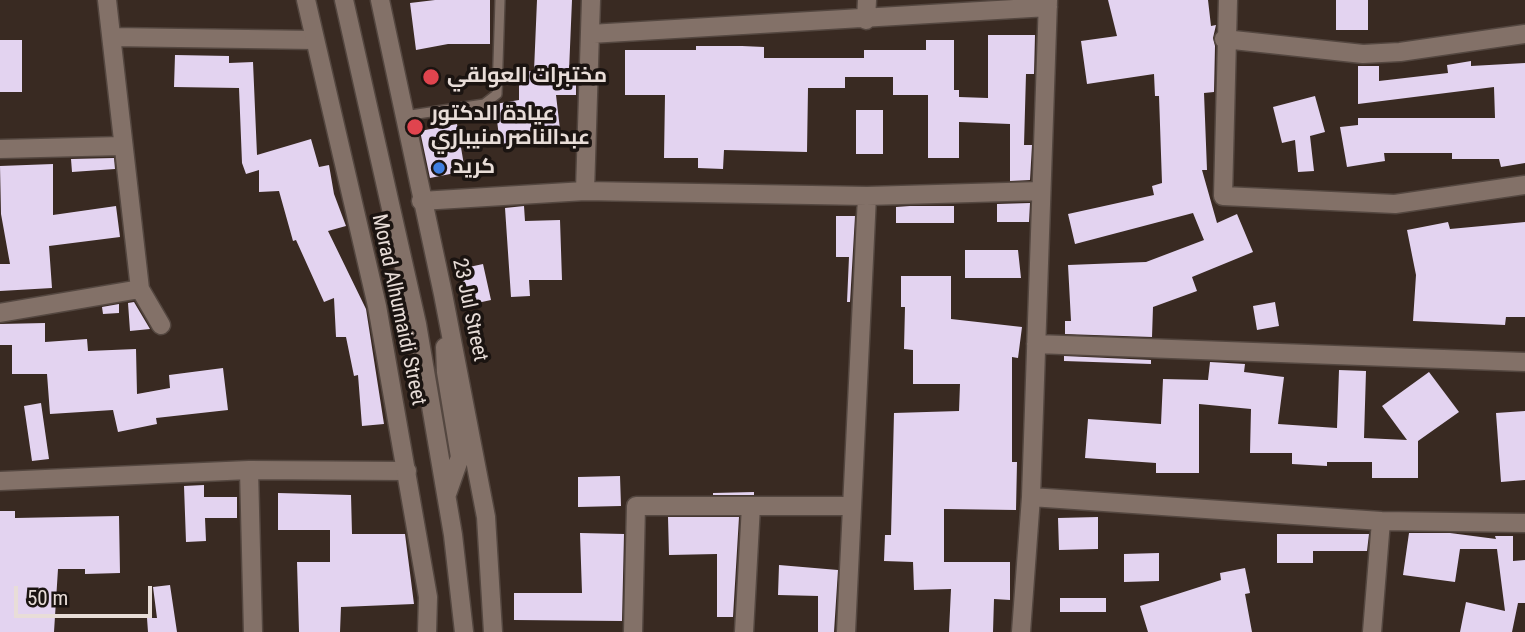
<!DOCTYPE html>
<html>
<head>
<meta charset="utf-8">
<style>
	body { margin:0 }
	#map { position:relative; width:1525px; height:632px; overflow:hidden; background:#392a22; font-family:"Roboto Condensed",sans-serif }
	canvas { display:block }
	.scale { position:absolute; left:14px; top:586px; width:138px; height:32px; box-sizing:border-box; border:4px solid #e8ddd8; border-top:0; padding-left:9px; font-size:21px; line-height:24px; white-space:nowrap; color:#e8ddd8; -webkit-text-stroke:5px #1b1411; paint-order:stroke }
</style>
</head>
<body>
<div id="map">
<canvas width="1525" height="632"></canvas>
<div class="scale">50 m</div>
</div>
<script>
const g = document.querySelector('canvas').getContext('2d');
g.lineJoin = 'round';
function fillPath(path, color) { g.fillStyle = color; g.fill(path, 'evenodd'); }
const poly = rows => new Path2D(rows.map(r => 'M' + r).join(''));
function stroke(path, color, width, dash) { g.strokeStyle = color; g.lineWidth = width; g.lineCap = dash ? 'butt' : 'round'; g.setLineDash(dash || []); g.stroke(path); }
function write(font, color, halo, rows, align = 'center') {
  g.font = font + ' "Roboto Condensed",Cairo,sans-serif'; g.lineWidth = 7; g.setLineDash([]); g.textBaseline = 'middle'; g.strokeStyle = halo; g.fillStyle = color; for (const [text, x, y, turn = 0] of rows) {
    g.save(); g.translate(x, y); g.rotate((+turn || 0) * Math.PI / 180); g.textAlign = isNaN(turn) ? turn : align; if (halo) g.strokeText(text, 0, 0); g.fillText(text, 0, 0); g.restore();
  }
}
fillPath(poly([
	[435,0,490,0,490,44,448,44,416,50,410,3],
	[537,0,572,0,569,71,576,71,576,95,556,95,561,138,500,145,495,104,519,100,519,71,534,71],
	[1108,0,1208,0,1211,26,1216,25,1213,38,1215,46,1214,92,1204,93,1207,170,1202,170,1217,223,1237,214,1253,252,1192,277,1197,291,1153,307,1152,337,1065,334,1065,321,1071,321,1068,265,1146,262,1204,240,1193,213,1075,244,1068,214,1154,195,1152,186,1162,183,1159,96,1155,96,1154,74,1087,84,1081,41,1117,36],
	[1336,0,1368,0,1368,30,1336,30],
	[988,35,1035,35,1034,74,1026,74,1024,145,1032,145,1030,180,1010,181,1010,124,959,122,959,158,928,158,928,95,893,95,893,77,845,77,845,88,808,88,807,152,724,150,723,169,698,168,698,158,664,158,665,95,625,95,625,50,696,50,696,46,742,46,764,47,764,58,864,58,864,50,926,50,926,40,954,40,954,90,959,90,959,97,988,98],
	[0,40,22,40,22,92,0,92],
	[175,55,229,56,229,63,253,62,257,155,311,139,319,167,329,165,334,194,346,226,328,231,366,309,384,424,362,426,358,375,354,376,346,337,336,337,334,298,324,302,296,240,293,241,279,191,259,192,259,170,246,174,242,163,239,88,174,87],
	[1471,61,1471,66,1525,63,1525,163,1501,167,1499,159,1452,159,1452,153,1384,153,1385,161,1347,167,1340,127,1358,125,1358,118,1495,118,1494,87,1358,104,1358,66,1379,66,1379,81,1448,73,1447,65],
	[1315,96,1325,132,1310,136,1314,171,1298,172,1295,140,1282,143,1273,107],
	[856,110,883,110,883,154,856,154],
	[457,124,465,171,430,178,420,131],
	[114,158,115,169,72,172,71,159],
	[53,164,53,215,116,206,120,237,49,246,52,288,0,291,0,264,10,264,1,214,0,166],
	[1030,203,1029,222,997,222,997,204],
	[524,206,525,221,560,220,562,280,529,280,530,296,511,297,505,208],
	[910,206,954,206,954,223,896,223,896,207],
	[836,216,855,216,850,302,847,302,849,257,836,257],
	[1448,222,1450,229,1525,222,1525,317,1506,317,1505,325,1413,321,1416,275,1407,230],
	[965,250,1018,250,1021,278,965,278],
	[483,264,491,300,468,305,460,269],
	[901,276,951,276,951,319,1022,327,1018,358,1012,357,1012,462,1017,462,1016,510,944,509,944,562,1010,562,1010,600,994,599,993,632,949,632,951,589,914,590,913,562,884,561,885,535,891,535,894,413,959,411,960,384,913,384,913,350,904,349,905,307,901,307],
	[134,302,150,329,130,331,128,303],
	[1275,302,1279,326,1257,330,1253,306],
	[119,304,119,313,103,314,102,307],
	[45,323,45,342,87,339,88,351,136,349,137,394,170,388,169,375,223,368,228,410,156,418,157,424,118,432,113,410,50,414,47,374,12,374,12,345,0,345,0,324],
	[1064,356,1151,360,1151,364,1064,361],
	[1210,362,1245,364,1244,372,1284,377,1278,424,1337,428,1339,370,1366,371,1364,438,1407,440,1382,406,1429,372,1459,412,1418,441,1418,478,1372,478,1372,462,1327,462,1327,466,1292,464,1292,453,1250,453,1251,409,1199,404,1199,473,1156,473,1156,463,1085,458,1088,419,1161,424,1163,379,1208,380],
	[41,403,49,459,32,461,24,406],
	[1525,411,1525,480,1501,482,1496,413],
	[620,476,621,506,578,507,578,477],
	[204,485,204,497,237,497,237,518,205,518,206,541,186,542,184,486],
	[754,492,754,495,713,495,713,493],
	[278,493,351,495,352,534,405,534,414,604,341,607,340,632,299,632,297,562,330,562,330,530,278,530],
	[0,511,15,511,15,518,119,516,120,573,85,574,85,569,58,569,54,632,0,632],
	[668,517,739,517,733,617,717,617,717,554,669,555],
	[1098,517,1098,549,1059,550,1058,518],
	[580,533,624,534,622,621,514,620,514,593,582,593],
	[1409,533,1450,533,1496,539,1495,536,1513,536,1513,561,1525,560,1525,603,1518,603,1512,632,1460,632,1466,602,1505,611,1497,549,1460,549,1455,582,1403,575],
	[1277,534,1369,534,1367,551,1313,551,1313,563,1277,563],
	[1159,553,1159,581,1124,582,1124,554],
	[779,565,838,570,834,632,818,632,818,596,778,595],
	[1245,568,1250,593,1245,594,1252,632,1148,632,1140,606,1221,580,1220,573],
	[170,585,177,632,148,632,147,618,157,618,153,587],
	[1060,598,1106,598,1106,612,1060,612]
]), '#e3d3f0');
const service = poly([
	[404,116,484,104,497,94,500,0]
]);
const minor = poly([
	[107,0,140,289,161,325],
	[1228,0,1223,196,1395,204,1525,185],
	[866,20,867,0],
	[590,34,1048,7],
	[112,37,314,40],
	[1224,39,1363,54,1400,52,1525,34],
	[0,149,122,146],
	[585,191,591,0],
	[421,201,585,191,867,196,1041,191],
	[0,313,140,289],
	[1036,344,1525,362],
	[249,470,253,632],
	[0,481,249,470,407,471],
	[1031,497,1381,521,1525,523],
	[633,632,636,506,850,506],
	[744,632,751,506],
	[846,632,867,196],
	[1021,632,1031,497,1048,0],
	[1372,632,1381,521]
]);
const tertiary = poly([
	[306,0,377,306,428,597,427,632],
	[344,0,417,324,453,535,464,632],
	[380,0,443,294,486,517,493,632],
	[445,347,446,372,460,457,447,494]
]);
stroke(service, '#544740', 12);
stroke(minor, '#544740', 21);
stroke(tertiary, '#544740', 21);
stroke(service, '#837168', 9);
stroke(minor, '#837168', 18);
stroke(tertiary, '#837168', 18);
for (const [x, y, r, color] of [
	[431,77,9,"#e0444e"],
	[415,127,9,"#e0444e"],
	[439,168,7,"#3f7fe0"]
]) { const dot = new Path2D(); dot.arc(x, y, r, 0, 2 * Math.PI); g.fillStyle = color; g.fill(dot); stroke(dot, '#1b1411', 2.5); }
write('bold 21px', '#e8ddd8', '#1b1411', [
	["مختبرات العولقي",447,77],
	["عيادة الدكتور",431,115],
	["عبدالناصر منيباري",431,139],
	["كريد",453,168]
], 'left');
write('21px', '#e8ddd8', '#1b1411', [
	["Morad Alhumaidi Street",398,310,78],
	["23 Jul Street",469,310,78]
]);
</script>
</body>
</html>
